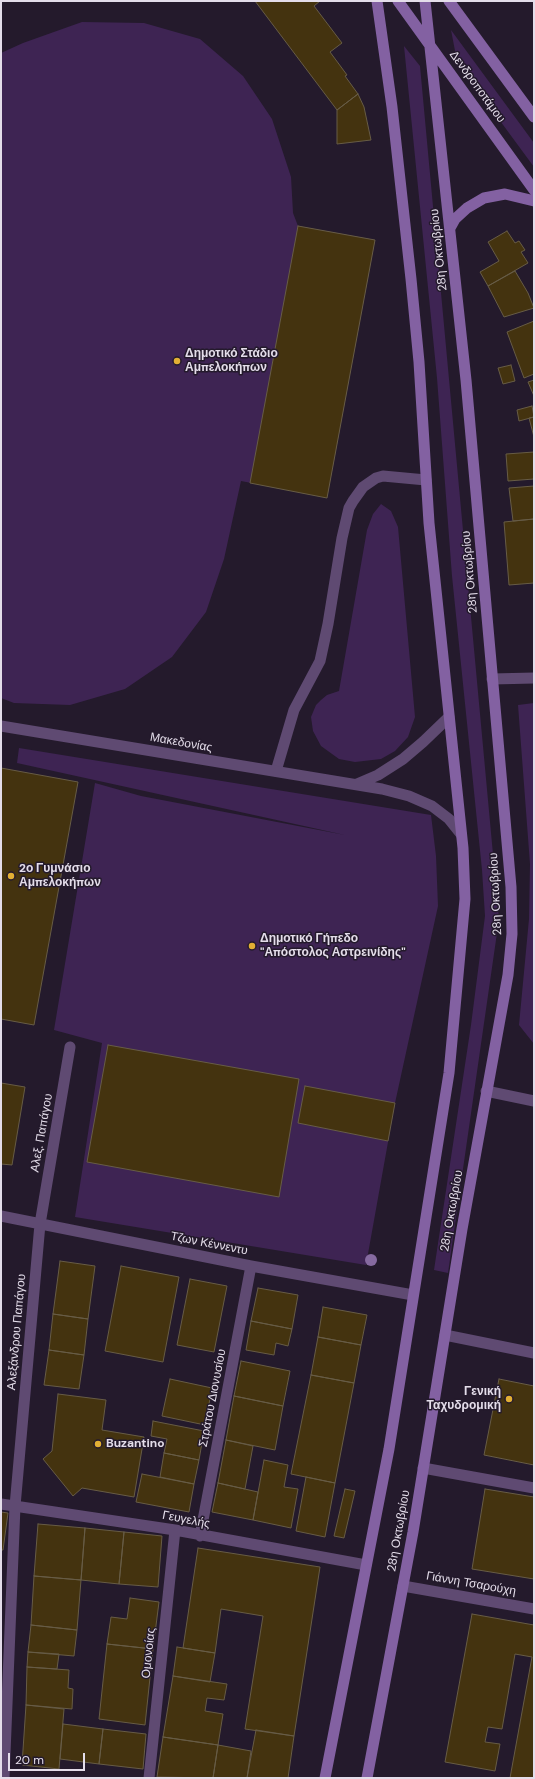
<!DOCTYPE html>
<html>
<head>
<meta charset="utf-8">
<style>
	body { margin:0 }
	#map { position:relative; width:535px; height:1779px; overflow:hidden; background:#241a2c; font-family:"DM Sans",sans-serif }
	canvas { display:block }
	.frame { position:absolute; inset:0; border:2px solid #e4ddea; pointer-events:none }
	.scale { position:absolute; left:8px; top:1753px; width:77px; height:18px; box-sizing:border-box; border:2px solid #e4ddea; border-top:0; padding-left:5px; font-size:12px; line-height:14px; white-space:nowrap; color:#e4ddea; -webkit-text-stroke:3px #241a2c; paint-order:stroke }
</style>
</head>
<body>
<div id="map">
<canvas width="535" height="1779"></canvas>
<div class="frame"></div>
<div class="scale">20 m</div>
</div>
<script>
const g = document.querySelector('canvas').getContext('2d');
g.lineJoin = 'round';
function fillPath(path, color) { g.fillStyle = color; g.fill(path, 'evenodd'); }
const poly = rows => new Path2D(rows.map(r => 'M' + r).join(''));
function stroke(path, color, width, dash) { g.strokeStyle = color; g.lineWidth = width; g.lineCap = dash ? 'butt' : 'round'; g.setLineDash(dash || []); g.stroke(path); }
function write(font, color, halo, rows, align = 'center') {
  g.font = font + ' "DM Sans",sans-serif'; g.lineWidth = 3; g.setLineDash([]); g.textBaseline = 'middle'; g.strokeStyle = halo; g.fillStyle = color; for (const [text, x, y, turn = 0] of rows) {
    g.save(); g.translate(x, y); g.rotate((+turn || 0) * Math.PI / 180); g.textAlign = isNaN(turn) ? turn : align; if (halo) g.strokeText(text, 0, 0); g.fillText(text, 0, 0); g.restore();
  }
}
fillPath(poly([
	[82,22,144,23,200,39,243,76,272,119,291,177,293,213,298,226,375,240,328,493,309,494,241,481,224,559,206,612,172,657,125,689,70,705,14,703,1,698,1,53,23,43],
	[451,30,534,143,534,167,459,65,457,61],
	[404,46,420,66,499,919,448,1273,434,1270,471,1025,485,916,482,870,452,576,437,378],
	[381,504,391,511,398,527,415,717,408,737,395,751,381,759,355,762,339,759,321,746,313,731,311,717,316,705,321,700,327,695,339,691,367,530,373,514],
	[534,703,534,1044,519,1025,529,919,530,864,518,705],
	[19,748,431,815,436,856,438,906,395,1103,366,1265,75,1217,102,1043,54,1030,95,783,141,796,345,835,17,763]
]), '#3e2453');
const building = poly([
	[255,1,320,1,314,6,342,43,330,52,347,75,345,76,358,94,337,110,255,1],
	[358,94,364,107,371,140,337,144,337,110,358,94],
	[298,226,375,240,327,498,250,483,298,226],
	[507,231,515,243,519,241,525,250,521,252,528,263,488,286,480,272,499,261,488,242,507,231],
	[515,271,528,293,534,308,504,317,488,286,515,271],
	[534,321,534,374,524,378,507,332,534,321],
	[511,365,515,381,503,384,498,368,511,365],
	[534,380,534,396,528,382,534,380],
	[532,406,534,417,519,421,517,410,532,406],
	[534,417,534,437,529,418,534,417],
	[534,452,534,479,508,481,506,454,534,452],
	[534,486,534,519,513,521,509,488,534,486],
	[534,519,534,583,509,585,504,522,534,519],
	[1,768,78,782,34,1025,1,1019,1,768],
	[108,1045,299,1079,279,1197,87,1162,108,1045],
	[1,1083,25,1087,12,1165,1,1164,1,1083],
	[305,1086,395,1103,388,1141,298,1123,305,1086],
	[60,1261,95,1266,88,1319,53,1314,60,1261],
	[121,1266,179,1277,163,1362,105,1351,121,1266],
	[190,1279,227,1286,214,1352,177,1345,190,1279],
	[258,1288,298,1295,292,1329,251,1321,258,1288],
	[323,1307,367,1315,361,1345,318,1337,323,1307],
	[53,1314,88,1319,84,1355,49,1350,53,1314],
	[251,1321,292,1329,288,1346,276,1343,274,1355,246,1350,251,1321],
	[318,1337,361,1345,354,1383,311,1375,318,1337],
	[49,1350,84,1355,79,1389,44,1385,49,1350],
	[241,1361,290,1371,283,1406,234,1396,241,1361],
	[311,1375,354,1383,335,1483,291,1474,311,1375],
	[170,1379,212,1388,205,1425,162,1416,170,1379],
	[499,1379,534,1386,534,1465,484,1455,499,1379],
	[58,1394,106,1400,102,1430,144,1437,134,1497,82,1488,73,1496,43,1459,52,1451,58,1394],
	[234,1396,283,1406,275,1450,226,1440,234,1396],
	[153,1421,204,1431,199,1460,164,1453,167,1439,151,1436,153,1421],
	[226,1440,253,1446,245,1489,218,1483,226,1440],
	[164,1453,199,1460,194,1484,160,1477,164,1453],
	[264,1460,288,1465,284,1487,298,1489,291,1528,253,1520,264,1460],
	[142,1474,194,1484,189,1512,136,1502,142,1474],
	[306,1477,335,1483,325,1537,296,1531,306,1477],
	[218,1483,258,1492,253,1520,212,1512,218,1483],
	[345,1489,355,1491,344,1538,334,1536,345,1489],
	[485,1489,534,1497,534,1579,472,1569,485,1489],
	[1,1512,8,1513,3,1550,1,1550,1,1512],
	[38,1524,85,1528,81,1580,34,1576,38,1524],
	[85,1528,124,1532,119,1584,81,1580,85,1528],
	[124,1532,162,1536,158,1587,119,1584,124,1532],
	[198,1548,320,1567,294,1736,245,1729,263,1616,221,1609,215,1653,183,1648,198,1548],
	[34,1576,81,1580,77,1630,31,1625,34,1576],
	[130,1598,159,1602,153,1649,107,1644,111,1617,127,1619,130,1598],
	[472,1614,534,1625,534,1778,510,1778,532,1657,515,1654,502,1729,488,1727,485,1742,500,1744,495,1771,445,1762,472,1614],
	[31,1625,77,1630,74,1656,28,1652,31,1625],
	[107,1644,153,1649,145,1725,99,1719,107,1644],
	[177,1647,215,1653,210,1682,173,1676,177,1647],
	[28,1652,59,1654,57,1669,27,1667,28,1652],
	[27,1667,69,1670,68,1688,73,1689,72,1709,26,1705,27,1667],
	[173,1676,227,1684,224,1700,207,1698,205,1711,223,1714,218,1745,163,1737,173,1676],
	[26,1705,64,1709,59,1769,22,1765,26,1705],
	[63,1724,103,1729,99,1764,60,1759,63,1724],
	[103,1729,146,1734,143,1769,99,1764,103,1729],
	[256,1730,294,1736,288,1778,247,1778,256,1730],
	[163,1737,218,1745,213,1778,157,1777,163,1737],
	[218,1745,251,1751,247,1778,213,1778,218,1745]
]);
fillPath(building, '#44330f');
stroke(building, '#675c46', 1);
stroke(poly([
	[276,771,294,710,320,661,328,624,342,538,349,508,353,501,363,487,376,478,383,476,426,480]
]), '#5f4a72', 11);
stroke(poly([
	[492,679,534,678],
	[1,726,382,789,409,796,432,806,449,819,461,834],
	[357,784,378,775,403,759,423,742,449,717],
	[486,1091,534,1101],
	[1,1216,251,1266,413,1295],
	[445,1335,534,1353],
	[423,1468,534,1488],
	[1,1504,175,1530,366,1565],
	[200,1536,251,1266],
	[403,1586,534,1609],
	[4,1778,15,1506,40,1224,70,1047],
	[149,1778,175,1530]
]), '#5f4a72', 11);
stroke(poly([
	[398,1,534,190],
	[449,1,534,117],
	[450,228,455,219,467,208,484,198,505,194,534,201],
	[325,1778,389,1449,449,1073,465,899,463,848,429,523,419,362,411,279,392,107,377,1],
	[367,1778,413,1532,462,1229,508,975,512,934,511,887,466,380,425,1]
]), '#8361a2', 11);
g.fillStyle = '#866aa0';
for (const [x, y] of [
	[371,1260]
]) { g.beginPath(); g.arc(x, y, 6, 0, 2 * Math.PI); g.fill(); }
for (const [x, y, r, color] of [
	[177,361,4,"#e2af34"],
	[11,876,4,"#e2af34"],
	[252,946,4,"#e2af34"],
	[509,1399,4,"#e2af34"],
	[98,1444,4,"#e2af34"]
]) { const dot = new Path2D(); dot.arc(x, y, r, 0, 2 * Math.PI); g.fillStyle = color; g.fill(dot); stroke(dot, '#241a2c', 1.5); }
write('12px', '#e4ddea', '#241a2c', [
	["Δενδροποτάμου",477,87,54],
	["28η Οκτωβρίου",439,250,-96],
	["28η Οκτωβρίου",470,572,-95],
	["Μακεδονίας",181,743,10],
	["28η Οκτωβρίου",496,894,-93],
	["Αλεξ. Παπάγου",42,1133,-80],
	["28η Οκτωβρίου",452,1211,-80],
	["Τζων Κέννεντυ",209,1244,11],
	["Αλεξάνδρου Παπάγου",17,1332,-85],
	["Στράτου Διονυσίου",213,1398,-79],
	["Γευγελής",186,1520,11],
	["28η Οκτωβρίου",399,1531,-80],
	["Γιάννη Τσαρούχη",471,1584,10],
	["Ομονοίας",149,1653,-84]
]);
write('bold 12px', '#e4ddea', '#241a2c', [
	["Δημοτικό Στάδιο",185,354],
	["Αμπελοκήπων",185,368],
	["2ο Γυμνάσιο",19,869],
	["Αμπελοκήπων",19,883],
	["Δημοτικό Γήπεδο",260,939],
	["\"Απόστολος Αστρεινίδης\"",260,953],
	["Γενική",501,1392,"right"],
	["Ταχυδρομική",501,1406,"right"],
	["Buzantino",106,1444]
], 'left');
</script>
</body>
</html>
